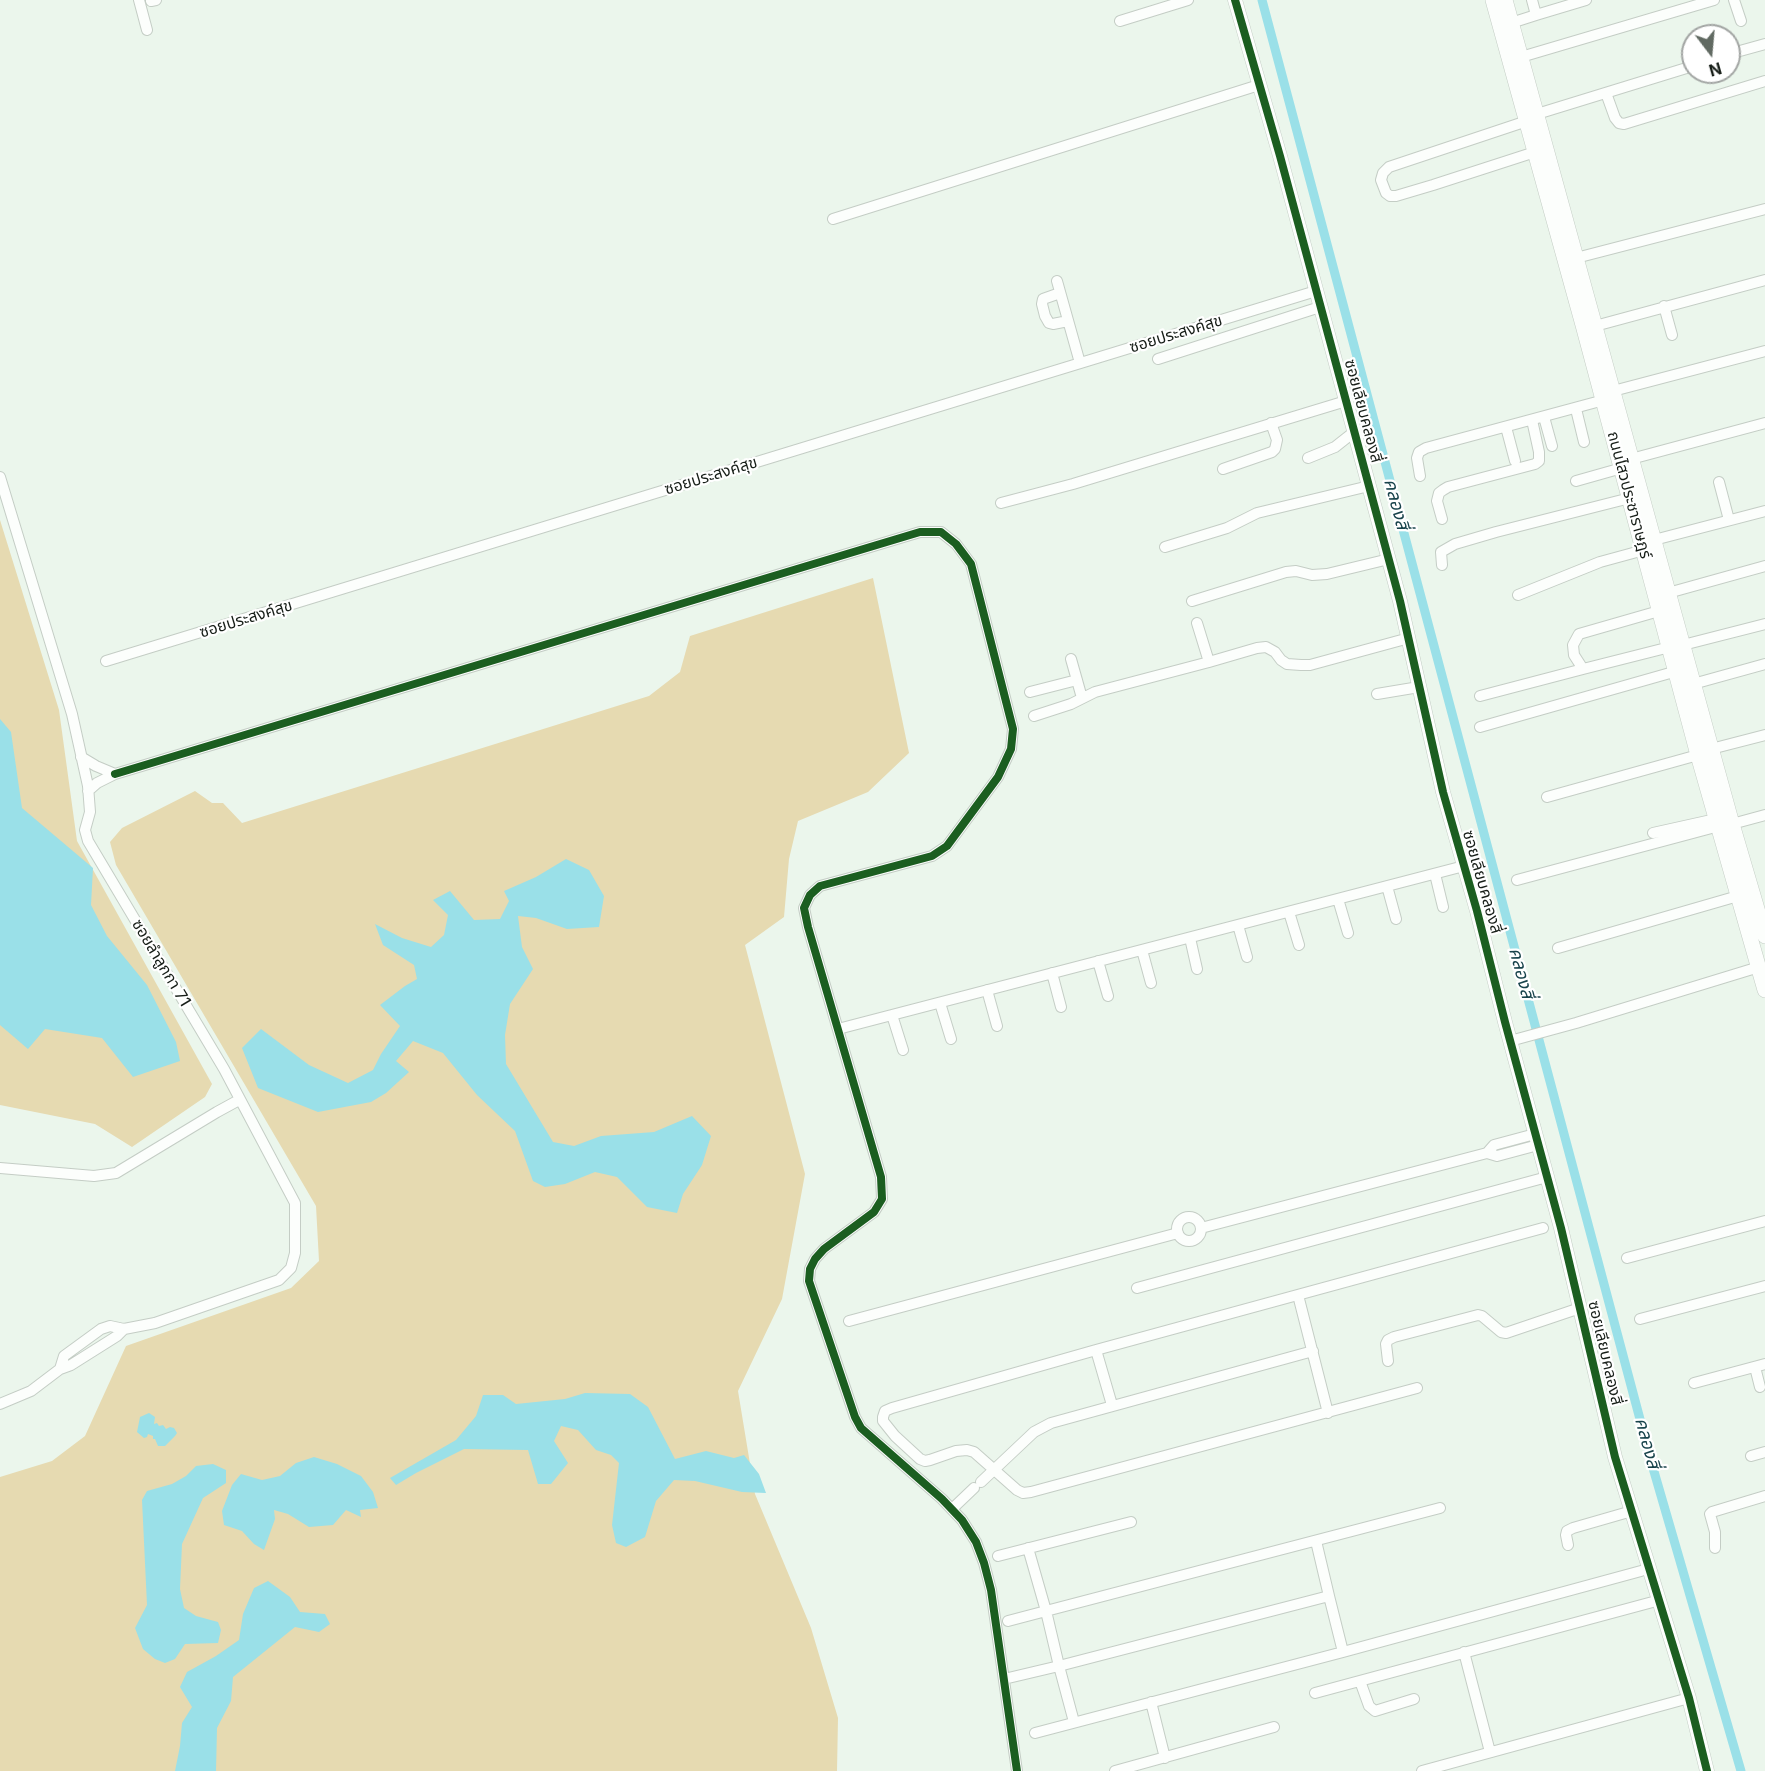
<!DOCTYPE html>
<html>
<head>
<meta charset="utf-8">
<style>
	body { margin:0 }
	#map { position:relative; width:1765px; height:1771px; overflow:hidden; background:#ebf6ec; font-family:Inter,sans-serif }
	canvas { display:block }
	.north { position:absolute; left:1681px; top:24px; width:60px; height:60px; box-sizing:border-box; background:#fff; border:2px solid #a2a5a3; border-radius:50%; rotate:164deg; font-size:16px; font-weight:700; line-height:24px; text-align:center; color:#171e18 }
	.north::after { content:''; display:block; margin:auto; width:21px; height:27px; background:#616a62; clip-path:polygon(50% 0,100% 100%,50% 72%,0 100%) }
</style>
</head>
<body>
<div id="map">
<canvas width="1765" height="1771"></canvas>
<div class="north">N</div>
</div>
<script>
const g = document.querySelector('canvas').getContext('2d');
g.lineJoin = 'round';
function fillPath(path, color) { g.fillStyle = color; g.fill(path, 'evenodd'); }
const poly = rows => new Path2D(rows.map(r => 'M' + r).join(''));
function stroke(path, color, width, dash) { g.strokeStyle = color; g.lineWidth = width; g.lineCap = dash ? 'butt' : 'round'; g.setLineDash(dash || []); g.stroke(path); }
function write(font, color, halo, rows, align = 'center') {
  g.font = font + ' Inter,"Noto Sans Thai",sans-serif'; g.lineWidth = 4.5; g.setLineDash([]); g.textBaseline = 'middle'; g.strokeStyle = halo; g.fillStyle = color; for (const [text, x, y, turn = 0] of rows) {
    g.save(); g.translate(x, y); g.rotate((+turn || 0) * Math.PI / 180); g.textAlign = isNaN(turn) ? turn : align; if (halo) g.strokeText(text, 0, 0); g.fillText(text, 0, 0); g.restore();
  }
}
fillPath(poly([
	[0,520,59,710,77,841,212,1084,205,1097,132,1147,95,1124,0,1105],
	[873,578,909,753,868,792,798,821,789,859,784,917,745,945,805,1174,782,1299,738,1391,755,1494,811,1628,838,1718,837,1771,0,1771,0,1477,52,1461,85,1436,126,1346,291,1288,319,1261,316,1206,116,865,110,842,122,828,195,791,212,803,223,803,242,823,649,696,680,672,690,636]
]), '#e6dab1');
fillPath(poly([
	[0,719,11,732,22,808,93,868,91,905,107,936,147,985,176,1042,180,1061,133,1077,102,1038,45,1029,28,1049,0,1025],
	[566,859,589,870,604,896,599,927,567,929,536,918,518,916,522,947,533,969,510,1004,505,1035,506,1064,553,1142,574,1146,601,1136,654,1132,692,1116,711,1136,702,1165,683,1194,677,1213,647,1207,617,1177,595,1172,565,1184,545,1187,533,1181,515,1131,477,1095,443,1053,413,1041,396,1061,409,1072,386,1093,371,1102,318,1112,258,1088,242,1048,261,1029,309,1065,348,1083,373,1070,381,1054,400,1026,380,1005,405,986,417,979,414,965,383,945,375,924,402,938,431,947,444,935,448,915,433,900,450,891,474,920,500,919,509,901,504,891,536,877],
	[585,1393,630,1394,648,1407,675,1459,706,1451,734,1458,744,1455,759,1474,766,1493,742,1492,695,1481,674,1480,656,1501,645,1537,626,1547,616,1543,612,1525,619,1463,611,1455,596,1450,578,1430,561,1426,554,1441,568,1463,551,1484,538,1484,528,1450,464,1449,416,1473,396,1485,390,1478,456,1440,476,1416,483,1395,503,1395,516,1404,565,1399],
	[149,1413,155,1417,154,1424,157,1423,159,1426,163,1425,166,1429,170,1427,174,1428,177,1433,175,1436,165,1446,158,1446,155,1439,153,1439,153,1436,148,1434,147,1437,144,1438,137,1432,140,1417],
	[314,1457,337,1464,361,1476,373,1492,378,1508,360,1510,361,1517,346,1510,333,1525,309,1527,288,1514,274,1510,275,1519,264,1550,254,1544,242,1531,224,1525,222,1511,232,1485,241,1474,262,1480,280,1476,296,1463],
	[213,1464,226,1470,226,1483,203,1498,182,1544,180,1589,184,1608,196,1616,218,1622,221,1630,218,1643,185,1644,175,1659,165,1663,155,1659,143,1649,135,1628,147,1605,142,1500,147,1491,172,1484,186,1476,196,1466],
	[268,1581,290,1597,300,1612,325,1614,330,1624,319,1632,295,1627,233,1677,231,1701,217,1728,216,1771,175,1771,180,1746,182,1723,192,1707,180,1687,187,1672,216,1656,239,1640,243,1614,254,1588]
]), '#9ae0e8');
stroke(poly([
	[1262,0,1653,1468,1741,1771]
]), '#9ae0e8', 9);
const minor = poly([
	[139,0,147,30],
	[1532,0,1536,15,1586,0],
	[1734,0,1741,21],
	[151,1,156,0],
	[1120,21,1188,0],
	[1511,23,1536,15],
	[1729,54,1765,44],
	[1521,57,1714,0],
	[1606,93,1615,118,1619,123,1624,124,1765,81],
	[1537,114,1693,66],
	[1527,121,1389,167,1383,173,1381,180,1386,193,1390,196,1396,196,1433,185,1535,152],
	[833,219,1259,85],
	[1576,258,1765,209],
	[1057,281,1080,363],
	[1060,293,1043,299,1042,304,1045,316,1049,323,1053,324,1068,321],
	[1664,306,1672,335],
	[1595,326,1765,280],
	[1158,359,1320,307],
	[1613,391,1765,351],
	[1576,409,1584,442],
	[1544,417,1552,446],
	[1506,427,1515,461],
	[1308,458,1335,447,1354,432],
	[1631,459,1765,423],
	[1223,469,1272,452,1275,449,1277,440,1271,423],
	[1420,476,1417,458,1419,452,1426,448,1604,400],
	[0,477,72,714,88,786,90,812,85,830,88,841,224,1069,295,1203,295,1253,291,1268,279,1280,155,1323,124,1329,110,1326,101,1329,64,1356,60,1369],
	[1576,481,1622,468],
	[1719,482,1729,520],
	[1001,503,1073,484,1346,401],
	[1442,519,1437,501,1439,493,1443,490,1448,487,1535,464,1539,461,1539,452,1532,420],
	[1654,540,1765,511],
	[1165,547,1227,528,1257,513,1369,486],
	[1442,565,1441,552,1455,544,1496,532,1630,498],
	[1668,593,1765,566],
	[1518,595,1600,562,1644,550],
	[1192,601,1286,572,1296,571,1312,575,1327,574,1389,559],
	[1659,611,1579,634,1573,645,1574,655,1583,669,1670,647],
	[1197,623,1209,662],
	[1683,645,1765,624],
	[1071,659,1082,698],
	[106,661,1316,291],
	[1693,684,1765,664],
	[1030,692,1077,680],
	[1377,694,1419,687],
	[1480,696,1583,669],
	[1034,716,1071,704,1095,692,1209,662,1257,648,1266,647,1275,652,1281,660,1287,664,1301,665,1310,665,1409,638],
	[1480,727,1677,671],
	[1711,749,1765,735],
	[81,757,96,766,115,774,97,783,88,791],
	[115,774,920,532,941,532,956,544,971,564,1013,729,1011,749,998,777,947,846,932,856,820,886,810,895,804,908,808,927,881,1177,882,1199,874,1212,824,1249,815,1259,810,1269,809,1281,855,1417,861,1428,942,1499,962,1520,976,1542,984,1563,991,1590,1017,1771],
	[1547,797,1698,755],
	[1732,824,1765,815],
	[1653,833,1716,819],
	[1435,874,1443,907],
	[1517,880,1719,826],
	[1387,886,1396,919],
	[1338,899,1348,933],
	[1289,912,1299,945],
	[1238,925,1247,957],
	[1190,938,1197,969],
	[1558,948,1738,896],
	[1142,950,1151,983],
	[1098,961,1108,996],
	[1052,973,1061,1007],
	[987,990,997,1026],
	[940,1003,951,1039],
	[892,1015,903,1050],
	[838,1029,1464,866],
	[1510,1041,1576,1023,1759,967],
	[1535,1134,1494,1145,1487,1153,1497,1156,1538,1145],
	[0,1168,94,1176,116,1173,217,1112,239,1100],
	'1177 1229a12 12 0 1 1 24 0a12 12 0 1 1-24 0Z',
	[1201,1228,1487,1153],
	[1627,1258,1765,1221],
	[1137,1288,1547,1177],
	[1298,1295,1328,1413],
	[1640,1319,1765,1286],
	[849,1321,1178,1233],
	[1096,1350,1112,1405],
	[1388,1361,1386,1344,1388,1340,1394,1337,1478,1315,1482,1316,1501,1332,1506,1333,1580,1308],
	[1755,1367,1760,1387],
	[1694,1383,1765,1364],
	[1417,1388,1031,1492,1023,1493,1017,1490,974,1452,967,1450,956,1451,930,1460,925,1461,920,1459,895,1436,883,1421,883,1417,885,1411,892,1408,1096,1350,1543,1228],
	[0,1404,31,1391,60,1369,71,1365,117,1336,124,1329],
	[1751,1456,1765,1452],
	[981,1482,1034,1432,1051,1423,1313,1351],
	[952,1509,974,1488],
	[1568,1545,1566,1535,1567,1531,1573,1528,1632,1511],
	[1715,1548,1715,1532,1710,1514,1712,1512,1765,1496],
	[998,1556,1131,1522],
	[1329,1596,1343,1652],
	[1008,1621,1046,1611,1028,1548],
	[1464,1652,1490,1752],
	[1004,1679,1059,1666,1046,1611,1440,1508],
	[1360,1681,1369,1706,1375,1711,1414,1699],
	[1315,1693,1660,1600],
	[1151,1702,1165,1758],
	[1074,1722,1059,1666,1329,1596,1316,1541],
	[1035,1733,1343,1652,1641,1571],
	[1115,1771,1274,1727],
	[1422,1771,1689,1698]
]);
const tertiary = poly([
	[1235,0,1280,156,1400,601,1443,792,1477,911,1505,1022,1561,1228,1615,1457,1689,1698,1707,1771]
]);
const secondary = poly([
	[1493,0,1583,325,1698,755,1765,990],
	[1505,0,1732,824,1765,936]
]);
stroke(minor, '#c4cdc5', 12);
stroke(tertiary, '#c4cdc5', 15);
stroke(secondary, '#c4cdc5', 16);
stroke(minor, '#fcfefc', 10);
stroke(tertiary, '#fcfefc', 14);
stroke(secondary, '#fcfefc', 15);
stroke(poly([
	[1235,0,1280,156,1400,601,1443,792,1477,911,1505,1022,1561,1228,1615,1457,1689,1698,1707,1771],
	[115,774,920,532,941,532,956,544,971,564,1013,729,1011,749,998,777,947,846,932,856,820,886,810,895,804,908,808,927,881,1177,882,1199,874,1212,824,1249,815,1259,810,1269,809,1281,855,1417,861,1428,942,1499,962,1520,976,1542,984,1563,991,1590,1017,1771]
]), '#1b5e20', 8);
write('16px', '#171e18', '#fff', [
	["ซอยประสงค์สุข",1176,334,-17],
	["ซอยเลียบคลองสี่",1363,411,75],
	["ซอยประสงค์สุข",711,476,-17],
	["ถนนไสวประชาราษฎร์",1629,495,75],
	["ซอยประสงค์สุข",246,619,-17],
	["ซอยเลียบคลองสี่",1482,882,74],
	["ซอยลำลูกกา 71",161,963,59],
	["ซอยเลียบคลองสี่",1605,1353,77]
]);
write('italic 18px', '#18434b', '#fff', [
	["คลองสี่",1396,504,75],
	["คลองสี่",1521,973,75],
	["คลองสี่",1647,1443,75]
]);
</script>
</body>
</html>
